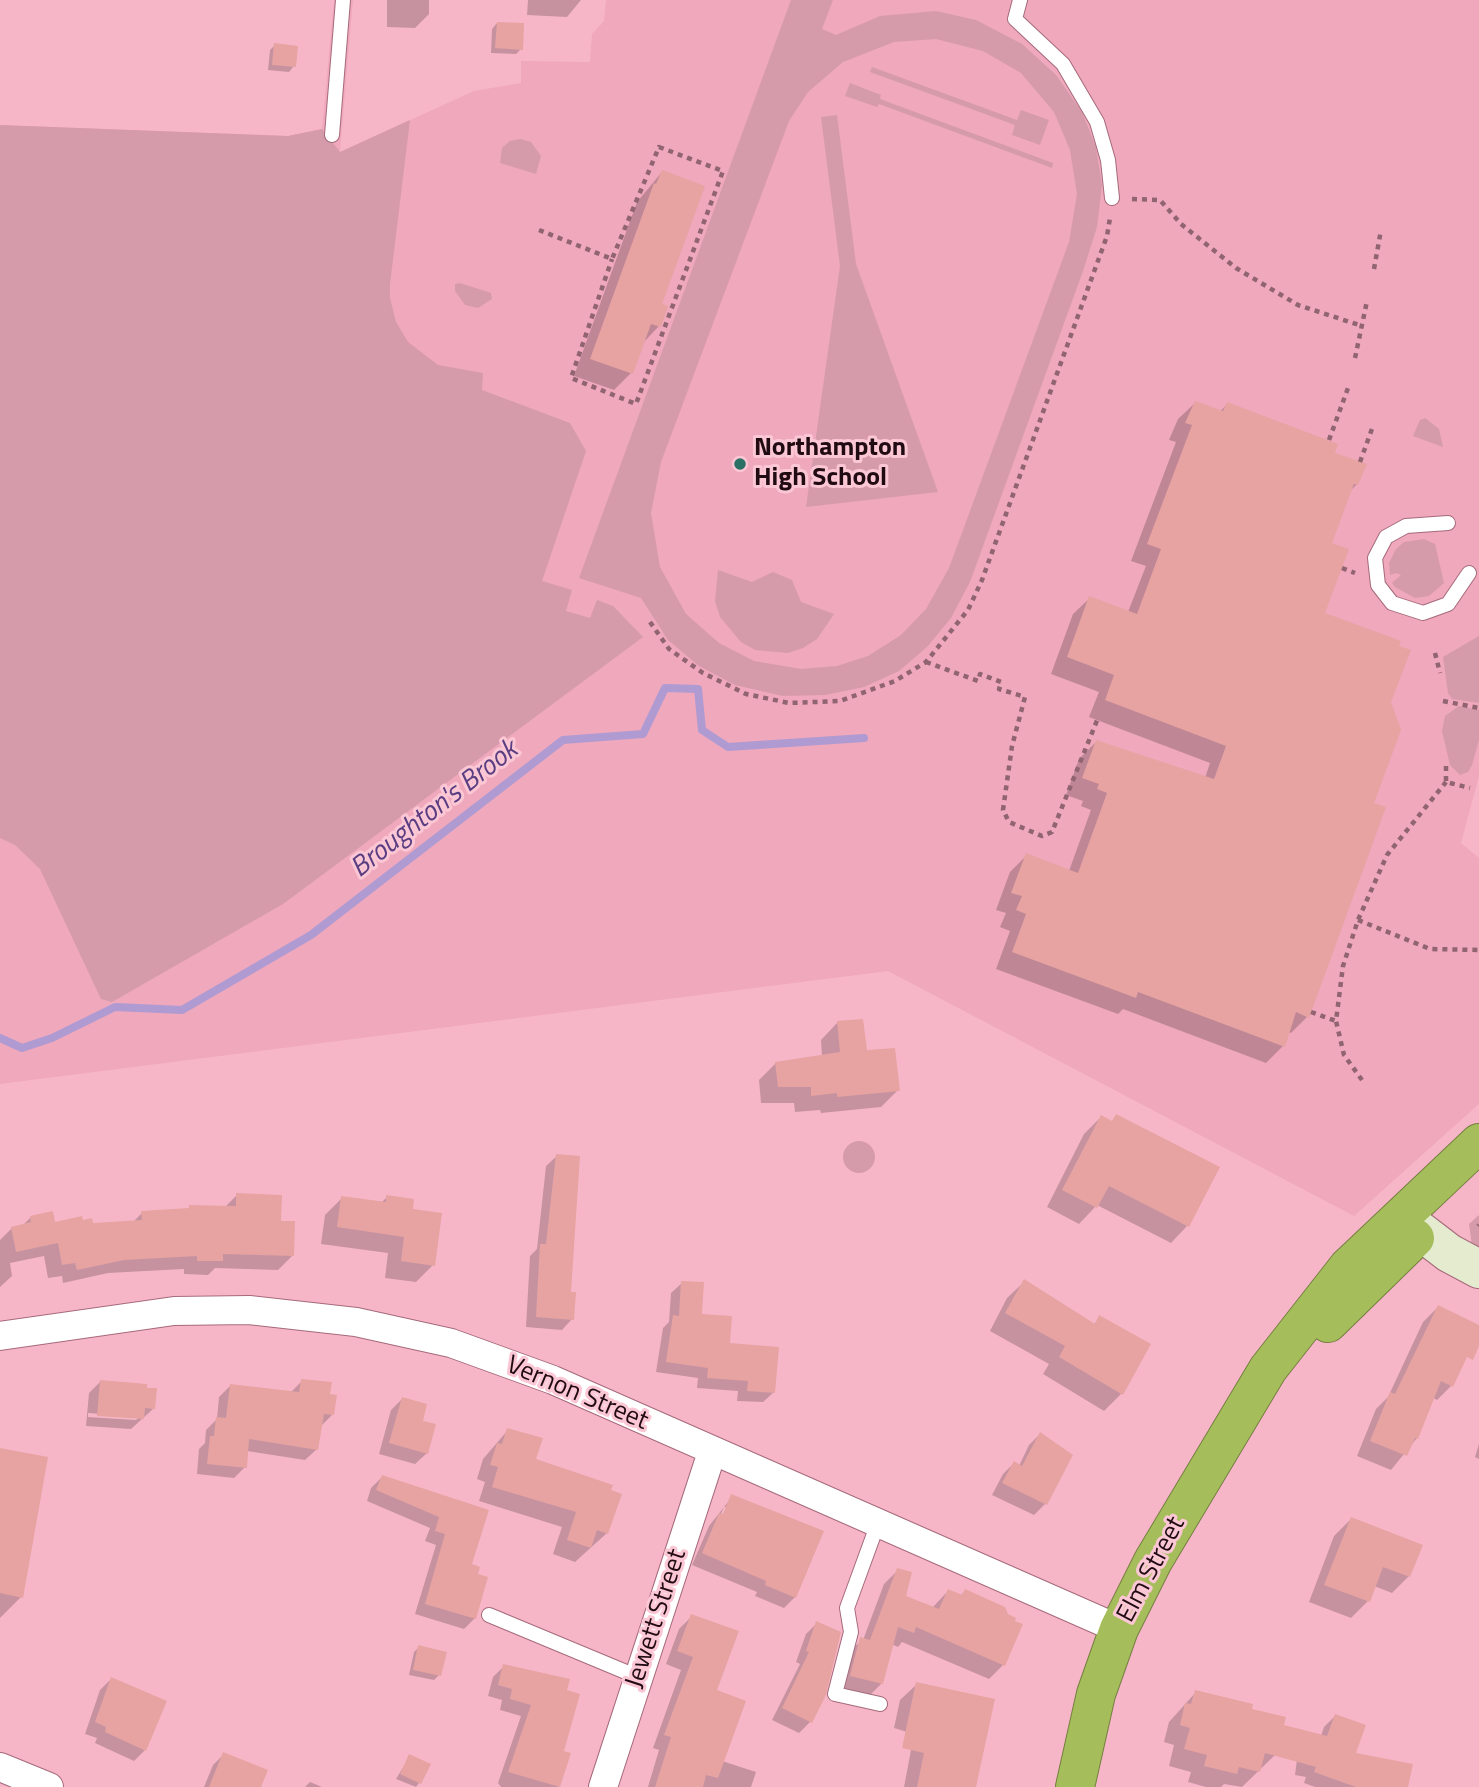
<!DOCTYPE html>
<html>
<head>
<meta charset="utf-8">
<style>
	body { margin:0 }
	canvas { display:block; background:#f7b6c8 }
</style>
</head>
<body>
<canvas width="1479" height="1787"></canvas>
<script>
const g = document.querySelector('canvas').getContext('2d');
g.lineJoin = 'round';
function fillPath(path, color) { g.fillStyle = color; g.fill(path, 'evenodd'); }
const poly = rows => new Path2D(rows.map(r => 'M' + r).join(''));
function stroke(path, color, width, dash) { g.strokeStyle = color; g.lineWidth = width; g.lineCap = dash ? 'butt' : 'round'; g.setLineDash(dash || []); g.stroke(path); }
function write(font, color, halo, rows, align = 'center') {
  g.font = font + ' "Titillium Web",sans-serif'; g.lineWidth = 6; g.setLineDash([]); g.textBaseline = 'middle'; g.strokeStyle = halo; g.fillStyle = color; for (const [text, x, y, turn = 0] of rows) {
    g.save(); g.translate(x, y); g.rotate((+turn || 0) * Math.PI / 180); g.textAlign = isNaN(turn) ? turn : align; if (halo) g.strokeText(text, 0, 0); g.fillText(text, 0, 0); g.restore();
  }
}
fillPath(poly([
	[334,0,353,0,340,152,474,91,521,83,521,61,590,62,592,34,604,21,606,0,1479,0,1479,776,1461,843,1479,858,1479,1104,1354,1216,888,971,0,1084,0,125,288,136,322,129]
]), '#efa8bc');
fillPath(poly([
	[791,0,833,0,822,29,836,35,880,16,936,11,976,20,1022,44,1056,75,1082,112,1096,147,1102,185,1097,227,1083,271,970,582,951,618,927,647,899,671,864,687,825,695,783,696,735,685,699,666,668,640,641,598,579,578],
	[936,39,983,51,1021,73,1054,112,1070,150,1077,194,1069,242,949,568,926,609,901,635,868,656,837,666,801,669,754,661,719,643,686,614,660,567,651,513,661,462,789,121,808,92,843,62,894,42],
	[872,67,1017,120,1021,110,1049,120,1040,145,1012,135,1015,125,870,72],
	[850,83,881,95,880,99,1053,163,1052,168,879,104,877,107,845,96],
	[837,115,856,264,938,492,806,507,840,266,821,117],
	[410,120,390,284,390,298,396,322,408,342,438,365,483,373,482,390,570,423,586,451,542,581,572,590,566,611,590,618,597,600,613,606,643,637,283,904,112,1002,101,999,40,869,15,845,0,838,0,125,288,136,322,129,340,152],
	[520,139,531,142,541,156,536,174,500,163,502,148,510,141],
	[460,283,491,293,492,299,478,308,465,305,455,291,455,284],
	[1425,418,1439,429,1443,447,1413,436,1420,420],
	[1424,539,1435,544,1444,583,1429,596,1415,598,1395,587,1392,583,1401,575,1397,573,1390,575,1389,563,1396,549,1404,542],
	[718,570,752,582,773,572,792,580,801,602,834,614,817,639,803,648,788,653,755,650,741,642,720,617,715,601],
	[1479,636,1479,703,1452,699,1448,693,1443,657],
	[1459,706,1479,710,1479,740,1472,765,1468,772,1460,775,1450,765,1442,731,1445,716],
	'843 1157a16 16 0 1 1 32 0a16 16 0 1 1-32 0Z',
	[1479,1215,1479,1249,1472,1246,1469,1224]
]), '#d69bab');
fillPath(poly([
	[387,0,429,0,429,14,415,28,387,27],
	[528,0,581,0,567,17,527,15],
	[497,23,521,49,516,54,491,53,492,29],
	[275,45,294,66,289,72,268,70,270,50],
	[662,172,659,326,642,344,631,373,614,390,574,376,637,202],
	[1195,403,1220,412,1227,404,1333,454,1357,484,1349,492,1330,544,1322,614,1389,702,1372,804,1307,1017,1291,1033,1288,1032,1283,1046,1266,1063,1123,1009,1118,1014,996,969,1010,931,1000,927,1006,913,996,910,1010,872,1027,855,1069,871,1091,810,1081,806,1083,801,1066,795,1079,759,1096,742,1205,778,1210,763,1089,717,1099,692,1051,674,1073,614,1090,598,1128,612,1146,566,1131,561,1176,442,1169,440,1178,419],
	[837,1023,898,1090,881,1107,821,1113,820,1110,795,1112,794,1103,761,1103,759,1080,776,1063,822,1056,821,1040],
	[1116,1116,1217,1168,1187,1226,1171,1243,1097,1205,1079,1224,1047,1207,1084,1134,1101,1117,1111,1122],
	[557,1156,572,1319,562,1330,526,1327,530,1256,537,1249,546,1166],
	[237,1195,279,1223,292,1256,278,1270,215,1268,208,1275,184,1274,184,1269,108,1273,63,1283,62,1276,48,1278,44,1256,10,1263,12,1276,0,1287,0,1240,12,1228,22,1226,31,1217,54,1224,132,1223,142,1213,224,1208],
	[387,1197,411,1210,433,1265,416,1282,385,1278,388,1253,321,1244,325,1215,342,1198,381,1203],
	[1024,1282,1093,1325,1100,1318,1148,1345,1121,1394,1104,1411,1043,1374,1049,1364,990,1331,1007,1298],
	[682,1283,700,1315,774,1392,763,1402,737,1401,738,1391,697,1388,698,1378,656,1372,663,1328,669,1322,671,1293],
	[1438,1307,1451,1386,1437,1400,1433,1398,1417,1438,1391,1470,1357,1456,1376,1409,1388,1397,1423,1322],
	[302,1381,332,1415,321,1426,317,1449,305,1460,247,1451,245,1467,234,1478,197,1474,199,1449,205,1443,206,1430,217,1419,219,1397,230,1386,290,1393],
	[100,1382,153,1409,131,1429,86,1426,89,1393],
	[88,1413,139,1417,136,1420,88,1417],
	[402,1399,421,1422,427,1453,415,1464,379,1454,391,1410],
	[508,1430,607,1533,575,1562,553,1554,562,1527,479,1501,485,1482,477,1479,483,1459],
	[1040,1434,1045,1504,1034,1515,992,1495,1003,1474,1014,1463,1019,1466,1029,1445],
	[1479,1444,1479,1459,1475,1457],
	[0,1450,21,1597,0,1618],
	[382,1477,487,1511,470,1566,475,1618,464,1629,415,1614,436,1545,425,1541,430,1528,367,1501,371,1488],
	[732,1497,795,1597,784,1608,755,1596,757,1592,692,1565,709,1526],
	[724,1507,728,1507,718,1521],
	[1351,1519,1409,1576,1392,1593,1374,1586,1368,1601,1351,1618,1309,1602,1334,1536],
	[898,1570,904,1597,932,1608,948,1591,960,1596,965,1591,1003,1665,989,1679,902,1642,898,1647,891,1644,881,1684,867,1698,836,1690,846,1653,863,1640,884,1584],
	[692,1616,715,1691,722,1761,756,1772,751,1787,648,1787,659,1750,653,1748,681,1670,666,1664,679,1629],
	[817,1623,810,1722,799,1733,772,1720,800,1664,796,1662,806,1634],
	[419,1647,439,1675,434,1680,409,1675,414,1652],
	[504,1666,567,1681,562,1753,568,1754,558,1787,501,1787,498,1783,521,1716,500,1710,502,1700,488,1696,493,1677],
	[111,1679,145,1750,134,1761,95,1743,97,1738,85,1734,100,1690],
	[917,1684,973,1787,904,1787,914,1734,894,1728,900,1700],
	[1196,1692,1250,1710,1275,1755,1242,1787,1224,1784,1221,1787,1206,1787,1188,1782,1191,1772,1169,1766,1174,1745,1164,1742,1169,1722],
	[1335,1716,1354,1754,1407,1787,1315,1787,1304,1783,1306,1777,1295,1775,1299,1744,1321,1736,1324,1727],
	[224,1754,259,1787,204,1787,213,1765],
	[410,1756,419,1783,416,1787,396,1779],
	[310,1782,322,1787,305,1787]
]), '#0003');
stroke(poly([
	[0,1038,22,1048,52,1038,115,1007,182,1010,311,935,563,740,643,734,665,688,698,689,702,730,728,747,864,738]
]), '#af9bd2', 8);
fillPath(poly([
	[497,22,524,23,523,50,495,48],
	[274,43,298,46,296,67,272,65],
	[662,170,705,186,662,304,668,306,661,327,651,324,633,374,590,359,654,183,656,184],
	[1195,401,1223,411,1227,402,1338,444,1335,453,1367,464,1358,485,1354,484,1332,543,1349,549,1325,613,1401,641,1399,646,1411,650,1391,702,1401,730,1374,803,1386,807,1309,1018,1296,1012,1285,1047,1138,992,1136,998,1012,952,1026,914,1016,910,1022,896,1011,893,1026,853,1078,873,1107,793,1097,789,1099,784,1082,778,1096,740,1214,779,1226,746,1105,700,1114,675,1067,657,1089,596,1137,614,1161,549,1147,544,1192,425,1185,423],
	[863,1019,867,1050,895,1048,900,1091,837,1097,837,1093,811,1096,811,1087,778,1087,775,1062,840,1052,837,1021],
	[1116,1114,1220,1167,1189,1227,1109,1186,1097,1208,1062,1190,1101,1115,1112,1121],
	[556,1154,580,1156,571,1292,576,1292,574,1320,536,1317,540,1244,546,1244],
	[236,1193,282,1195,281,1221,295,1221,294,1256,223,1254,223,1261,197,1261,197,1256,124,1260,77,1270,75,1263,62,1265,58,1243,16,1252,11,1227,31,1222,30,1216,53,1211,55,1222,82,1216,83,1220,92,1218,93,1223,142,1220,141,1211,189,1208,189,1205,236,1206],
	[386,1195,414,1199,413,1209,442,1213,435,1266,401,1261,404,1237,337,1227,341,1196,386,1202],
	[1024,1279,1095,1324,1099,1315,1151,1344,1123,1395,1059,1357,1065,1346,1005,1313],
	[681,1281,704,1282,702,1314,732,1316,730,1343,779,1347,775,1393,747,1391,748,1381,707,1378,708,1368,666,1362,673,1315,679,1316],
	[1438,1305,1479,1325,1479,1346,1473,1360,1467,1357,1453,1387,1441,1381,1418,1439,1415,1438,1407,1456,1370,1441,1390,1392,1395,1394],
	[301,1379,332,1382,330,1394,337,1395,334,1415,324,1414,318,1450,249,1439,247,1468,207,1464,210,1436,214,1436,216,1417,226,1418,230,1384,299,1392],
	[100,1380,147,1384,147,1388,157,1388,155,1409,145,1408,144,1419,97,1416],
	[402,1397,427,1404,423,1421,436,1424,428,1454,389,1443],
	[507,1428,543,1438,536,1459,613,1485,611,1490,622,1494,608,1534,597,1530,591,1548,567,1540,576,1512,492,1487,498,1467,490,1465,497,1443,502,1444],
	[1040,1432,1073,1455,1047,1505,1002,1483,1014,1461,1022,1466],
	[0,1448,48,1457,23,1598,0,1593],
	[382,1475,489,1510,472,1564,480,1567,478,1574,488,1577,476,1619,425,1604,445,1534,435,1531,439,1517,376,1490],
	[731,1494,824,1531,796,1598,765,1585,766,1581,702,1553,719,1513,723,1514],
	[1351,1517,1423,1545,1410,1577,1383,1567,1370,1602,1324,1585],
	[897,1568,912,1572,906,1596,939,1609,948,1589,962,1595,965,1589,1005,1607,1008,1614,1016,1618,1015,1621,1023,1624,1005,1666,916,1627,914,1633,898,1627,883,1684,850,1676,860,1637,870,1640],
	[691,1614,739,1631,717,1690,746,1701,718,1778,706,1775,703,1787,655,1787,671,1737,664,1735,693,1657,677,1651],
	[816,1621,841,1632,826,1695,812,1723,782,1708,809,1652,806,1651],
	[418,1645,447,1652,441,1676,413,1670],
	[503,1664,570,1679,567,1690,580,1694,564,1751,571,1753,560,1787,508,1772,531,1705,510,1699,512,1689,498,1685],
	[111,1677,167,1701,146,1751,105,1732,106,1727,95,1722],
	[916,1682,995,1699,976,1787,917,1787,924,1753,902,1748],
	[1195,1690,1253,1704,1252,1709,1286,1717,1284,1725,1327,1736,1335,1714,1366,1725,1356,1753,1413,1764,1408,1787,1356,1787,1314,1772,1316,1767,1265,1753,1260,1772,1239,1767,1237,1774,1204,1766,1207,1755,1184,1749,1190,1728,1180,1725,1185,1703,1191,1704],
	[223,1752,268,1770,261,1787,209,1787],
	[409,1754,431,1764,421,1784,400,1774]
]), '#e6a3a1');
const lane = poly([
	[1020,0,1015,19,1063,64,1097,122,1108,160,1112,198],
	[332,135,343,0],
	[1448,523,1406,526,1386,537,1375,558,1378,585,1392,603,1423,613,1448,604,1469,573],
	[878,1523,847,1608,851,1632,835,1694,880,1704],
	[489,1615,638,1677]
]);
const street = poly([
	[0,1336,174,1311,249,1310,356,1322,451,1343,553,1380,1119,1629],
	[0,1767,49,1787],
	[603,1787,712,1452]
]);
const secondary = poly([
	[1402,1217,1449,1253,1479,1269]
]);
const highway = poly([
	[1328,1323,1415,1238],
	[1075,1787,1096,1694,1119,1629,1153,1561,1268,1369,1348,1267,1479,1143]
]);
stroke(lane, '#a56a7b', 16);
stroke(street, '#a56a7b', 30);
stroke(secondary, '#a56a7b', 40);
stroke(highway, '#767f41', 40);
stroke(poly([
	[1132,199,1160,200,1181,224,1236,268,1298,305,1362,326],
	[539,230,612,259,659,147,723,171,636,404,571,378,612,259],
	[1374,269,1381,230],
	[1355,358,1367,301],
	[1329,440,1348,388],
	[1360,462,1373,426],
	[1342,568,1355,573],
	[650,622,669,649,703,673,746,694,789,703,840,701,895,681,926,662,968,610,982,580,1107,236,1110,218],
	[1435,653,1440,673],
	[926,662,978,681,980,674,1001,682,999,689,1025,697,1012,746,1003,810,1009,822,1042,836,1052,832,1098,718],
	[1443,701,1479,708],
	[1446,766,1446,782,1470,788],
	[1358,920,1430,949,1479,950],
	[1311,1012,1336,1021],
	[1362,1080,1344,1055,1336,1021,1343,966,1358,920,1387,855,1446,782],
	[1478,1226,1479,1225]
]), '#906471', 4.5, [5, 5]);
stroke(lane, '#fff', 14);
stroke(street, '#fff', 28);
stroke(secondary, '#e4ebce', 38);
stroke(highway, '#a5bd5b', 38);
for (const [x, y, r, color] of [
	[740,464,7,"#2b7065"]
]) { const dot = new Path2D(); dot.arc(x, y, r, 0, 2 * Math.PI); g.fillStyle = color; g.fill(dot); stroke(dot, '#fcc7d5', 2.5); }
write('bold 26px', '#200b12', '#fcc7d5', [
	["Northampton",754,449],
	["High School",754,479]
], 'left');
write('26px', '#200b12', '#fcc7d5', [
	["Vernon Street",577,1394,23],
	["Elm Street",1152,1570,-62],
	["Jewett Street",657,1619,-72]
]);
write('italic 28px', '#593e81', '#fcc7d5', [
	["Broughton's Brook",435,810,-38]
]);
</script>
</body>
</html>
